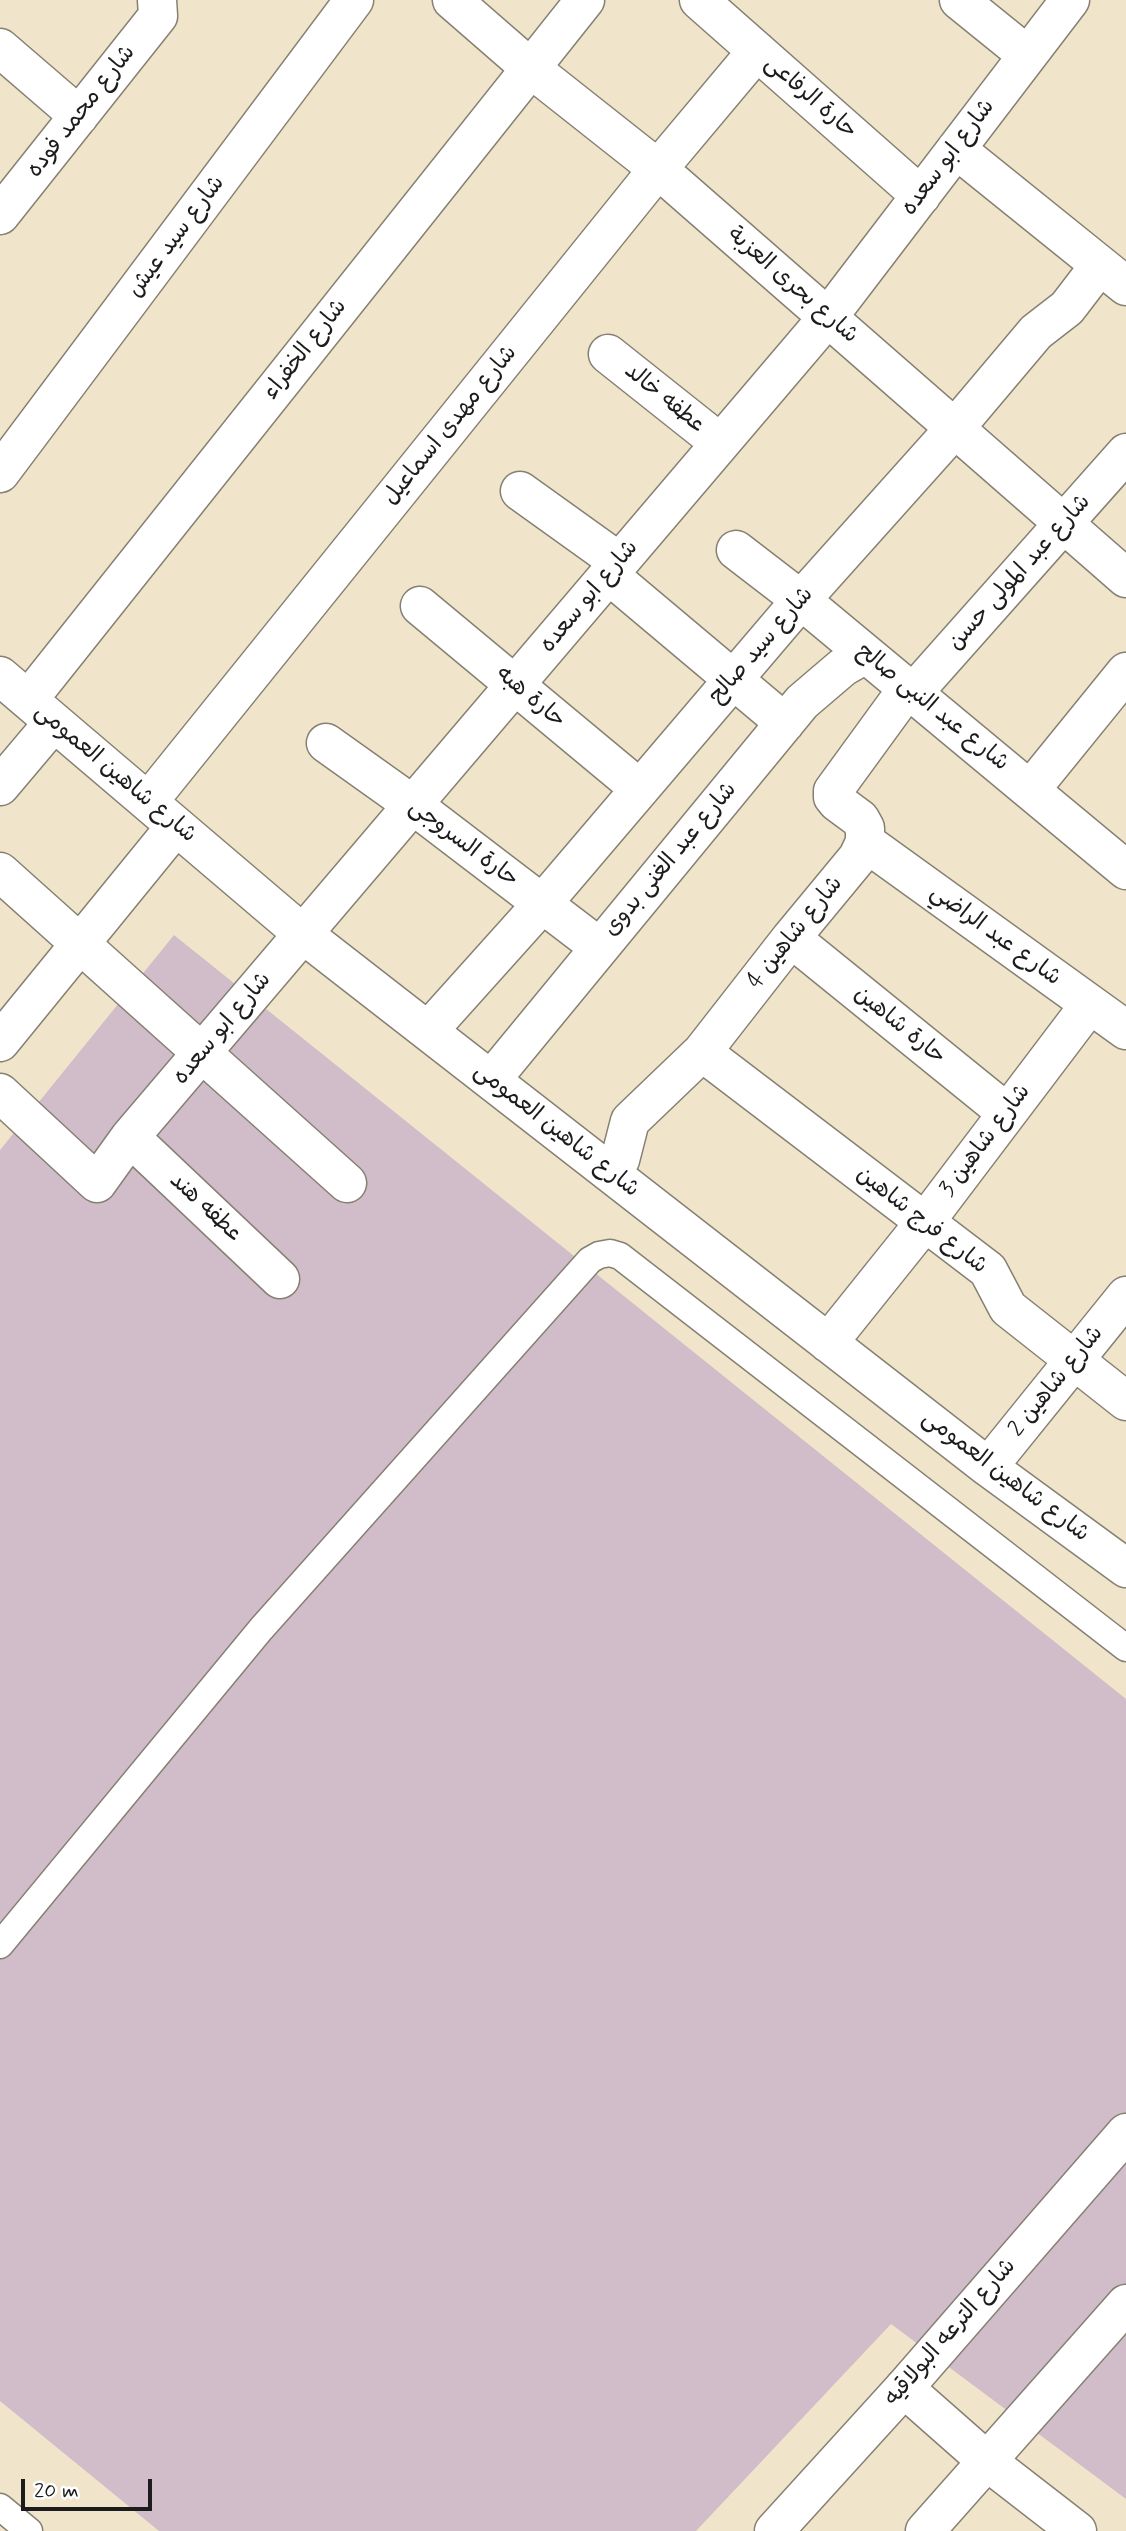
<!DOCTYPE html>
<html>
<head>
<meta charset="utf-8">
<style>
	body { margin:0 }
	#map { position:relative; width:1126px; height:2531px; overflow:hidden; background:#f0e5ca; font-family:Mynerve,sans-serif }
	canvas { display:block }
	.scale { position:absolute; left:21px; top:2479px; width:131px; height:32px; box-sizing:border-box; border:4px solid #1c1c1c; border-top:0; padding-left:9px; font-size:21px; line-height:24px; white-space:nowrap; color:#1c1c1c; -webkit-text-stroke:5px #fff; paint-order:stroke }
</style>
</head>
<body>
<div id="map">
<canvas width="1126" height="2531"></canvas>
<div class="scale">20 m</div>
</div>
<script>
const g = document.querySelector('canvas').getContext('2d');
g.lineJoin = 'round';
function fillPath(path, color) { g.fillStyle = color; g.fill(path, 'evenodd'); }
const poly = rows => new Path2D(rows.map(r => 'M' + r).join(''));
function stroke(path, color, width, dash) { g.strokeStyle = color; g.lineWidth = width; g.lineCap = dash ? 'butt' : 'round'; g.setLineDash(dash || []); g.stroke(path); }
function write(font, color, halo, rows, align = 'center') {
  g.font = font + ' Mynerve,"Playpen Sans Arabic",sans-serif'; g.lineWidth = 5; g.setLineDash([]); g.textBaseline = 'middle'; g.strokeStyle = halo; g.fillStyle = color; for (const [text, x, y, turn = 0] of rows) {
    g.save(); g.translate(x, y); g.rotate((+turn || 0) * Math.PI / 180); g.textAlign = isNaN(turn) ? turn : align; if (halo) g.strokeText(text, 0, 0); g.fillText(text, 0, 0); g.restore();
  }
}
fillPath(poly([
	[174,935,1126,1699,1126,2499,891,2324,696,2531,159,2531,0,2401,0,1150]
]), '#d1bdca');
const service = poly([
	[0,1945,261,1629,590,1260,599,1255,610,1253,620,1256,1126,1648],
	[0,2507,29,2531]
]);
const minor = poly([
	[452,0,529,67,658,169,1126,578],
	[699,0,921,196],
	[959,0,1027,55],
	[0,48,79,116],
	[956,149,1126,286],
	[0,215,158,16,157,0],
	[608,354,720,443],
	[0,473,354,0],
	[520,491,619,562],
	[736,550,801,600,1126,870],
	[609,575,785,723],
	[420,606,640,789],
	[0,676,303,934,988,1467,1126,1568],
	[913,693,1126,453],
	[28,700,585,0],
	[326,743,413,805,599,947],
	[0,786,54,722],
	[1031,789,1126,672],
	[148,802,658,169,757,51],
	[865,842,1126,1030],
	[0,872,347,1183],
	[791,938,1007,1113],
	[428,1031,542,904,801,600,955,428,1036,332,1067,308,1100,265],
	[0,1042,176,826],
	[702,1052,988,1270,1008,1308,1126,1401],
	[491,1080,802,702,843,667,866,654],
	[0,1093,97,1183,130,1137,828,317,1070,0],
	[130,1137,280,1279],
	[610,1173,620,1160,630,1121,702,1052,791,938,858,857,865,842,865,828,860,819,837,802,833,797,833,791,908,688],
	[828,1343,925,1222,1090,1004],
	[988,1467,1126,1296],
	[904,2388,988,2462,1077,2531]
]);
const tertiary = poly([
	[774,2531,904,2388,1126,2133],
	[925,2531,1126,2304]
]);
stroke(service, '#868073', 29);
stroke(minor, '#868073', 41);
stroke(tertiary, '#868073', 41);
stroke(service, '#fff', 26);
stroke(minor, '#fff', 38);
stroke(tertiary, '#fff', 38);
write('23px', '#1c1c1c', '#fff', [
	["حارة الرفاعى",810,98,41],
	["شارع محمد فوده",82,112,-52],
	["شارع ابو سعده",949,158,-53],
	["شارع سيد عيش",177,237,-53],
	["شارع بحرى العزبة",792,286,41],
	["شارع الخفراء",306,350,-52],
	["عطفه خالد",664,399,39],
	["شارع مهدى اسماعيل",451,426,-51],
	["شارع عبد المولى حسن",1020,573,-48],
	["شارع ابو سعده",590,597,-50],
	["شارع سيد صالح",762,646,-49],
	["حارة هبه",530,698,40],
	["شارع عبد النبى صالح",932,708,39],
	["شارع شاهين العمومى",115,774,40],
	["حارة السروجى",463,844,37],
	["شارع عبد الغنى بدوى",671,860,-50],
	["شارع شاهين 4",796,933,-51],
	["شارع عبد الراضي",995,936,36],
	["حارة شاهين",899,1026,39],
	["شارع ابو سعده",223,1029,-50],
	["شارع شاهين العمومى",556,1131,38],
	["شارع شاهين 3",986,1141,-53],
	["عطفه هند",205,1208,43],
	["شارع فرج شاهين",921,1221,38],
	["شارع شاهين 2",1057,1382,-51],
	["شارع شاهين العمومى",1005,1477,37],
	["شارع الترعه البولاقيه",951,2333,-49]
]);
</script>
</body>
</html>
